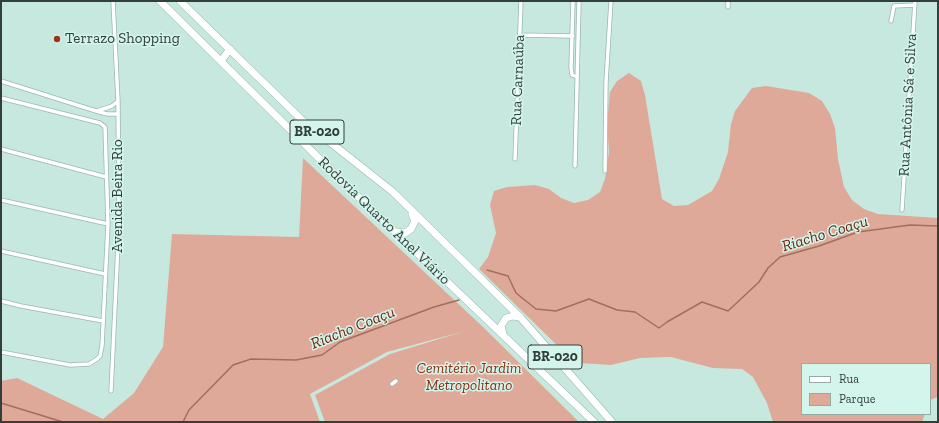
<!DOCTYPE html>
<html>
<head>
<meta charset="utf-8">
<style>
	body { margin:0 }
	#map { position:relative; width:939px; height:423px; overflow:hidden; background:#c7e8de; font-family:"Zilla Slab",serif }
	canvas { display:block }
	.frame { position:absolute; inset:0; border:2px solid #323f3b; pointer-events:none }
	.legend { position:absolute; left:801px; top:363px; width:130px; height:52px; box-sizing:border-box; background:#d4f5eb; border:1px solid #93aca5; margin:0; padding:5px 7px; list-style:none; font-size:12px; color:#323f3b }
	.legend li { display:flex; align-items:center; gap:8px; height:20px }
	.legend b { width:20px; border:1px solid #93aca5 }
</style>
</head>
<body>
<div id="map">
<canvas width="939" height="423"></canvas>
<div class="frame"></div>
<ul class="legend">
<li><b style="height:5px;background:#fff"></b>Rua</li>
<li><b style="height:11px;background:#dfa999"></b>Parque</li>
</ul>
</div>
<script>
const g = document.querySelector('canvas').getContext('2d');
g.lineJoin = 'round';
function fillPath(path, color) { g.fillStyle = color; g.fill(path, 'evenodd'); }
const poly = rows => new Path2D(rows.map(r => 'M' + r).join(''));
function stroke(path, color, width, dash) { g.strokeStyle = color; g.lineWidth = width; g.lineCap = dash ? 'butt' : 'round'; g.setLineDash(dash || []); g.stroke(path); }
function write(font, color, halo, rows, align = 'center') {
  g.font = font + ' "Zilla Slab",serif'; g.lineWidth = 3; g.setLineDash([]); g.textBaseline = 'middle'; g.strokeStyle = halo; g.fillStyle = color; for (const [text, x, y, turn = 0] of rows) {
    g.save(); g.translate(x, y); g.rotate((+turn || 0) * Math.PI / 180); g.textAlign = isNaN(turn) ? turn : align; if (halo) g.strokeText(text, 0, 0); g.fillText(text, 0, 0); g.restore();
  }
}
fillPath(poly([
	[629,73,641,81,645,95,662,199,674,206,688,205,712,191,719,179,728,152,731,124,735,111,752,88,766,86,809,93,822,101,830,114,835,128,838,159,844,187,852,200,864,209,878,214,938,218,938,397,930,400,930,364,802,364,802,414,925,414,922,422,773,422,767,403,753,377,742,369,713,368,671,357,640,358,611,365,580,363,569,357,479,269,488,257,496,233,490,205,494,191,507,187,535,185,549,189,561,198,574,203,588,200,600,192,605,179,609,152,607,123,610,92,617,81],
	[303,158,483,327,579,422,325,422,315,395,390,354,465,331,387,352,310,394,320,422,1,422,1,381,17,378,103,419,134,393,163,347,172,234,299,237]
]), '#dfa999');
stroke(poly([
	[487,270,508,276,516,293,536,309,556,311,589,299,617,310,635,312,659,328,667,322,702,302,728,311,759,282,768,268,780,257,819,246,858,232,910,225,938,226],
	[1,403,63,422],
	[183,422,189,410,233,365,251,359,296,360,322,355,340,342,434,307,459,300]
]), '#a16f5f', 1.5);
const street = poly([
	[573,1,571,68,572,75,577,77],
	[728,7,728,1],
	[891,21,894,6,914,5],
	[520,35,573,36],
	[1,81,96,111,107,114,118,114],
	[1,98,100,123,105,127,108,224,102,346,100,356,97,359,89,364,70,365,1,352],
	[97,111,112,106,118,101],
	[1,149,106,177],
	[515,159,521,1],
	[575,166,579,1],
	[605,171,606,82,611,1],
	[1,200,108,224],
	[902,210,915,1],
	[1,251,105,274],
	[1,301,21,306,103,321],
	[392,384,396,381],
	[111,391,119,223,118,101,113,1]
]);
const highway = poly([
	[160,1,348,187,594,422],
	[180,1,302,120,393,192,520,317,612,422],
	[221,61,230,49],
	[396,232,405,233,411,229,415,221,412,214],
	[503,334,501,326,506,318,513,316,520,317]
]);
stroke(street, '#98b8af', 5);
stroke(highway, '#98b8af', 8);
stroke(street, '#fff', 3.5);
stroke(highway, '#fff', 7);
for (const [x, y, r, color] of [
	[57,39,4,"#9c3513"]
]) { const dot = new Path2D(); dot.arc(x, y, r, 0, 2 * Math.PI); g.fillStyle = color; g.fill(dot); stroke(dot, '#d4f5eb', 1.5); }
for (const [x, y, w] of [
	[317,132,54],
	[555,357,54]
]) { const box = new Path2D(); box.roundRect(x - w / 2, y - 12, w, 24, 3); g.fillStyle = '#d4f5eb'; g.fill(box); stroke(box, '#323f3b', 1); }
write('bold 14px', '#323f3b', null, [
	["BR-020",317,132],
	["BR-020",555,357]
]);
write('15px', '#323f3b', '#d4f5eb', [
	["Terrazo Shopping",65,39]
], 'left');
write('15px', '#323f3b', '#d4f5eb', [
	["Rua Carnaúba",518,80,-88],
	["Rua Antônia Sá e Silva",908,105,-87],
	["Avenida Beira Rio",118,196,-90],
	["Rodovia Quarto Anel Viário",384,221,44]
]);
write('italic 15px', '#8a2e11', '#d4f5eb', [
	["Cemitério Jardim",469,369],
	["Metropolitano",469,386]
]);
write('italic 16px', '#6b2510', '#d4f5eb', [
	["Riacho Coaçu",825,234,-17],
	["Riacho Coaçu",353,328,-22]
]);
</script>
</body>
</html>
